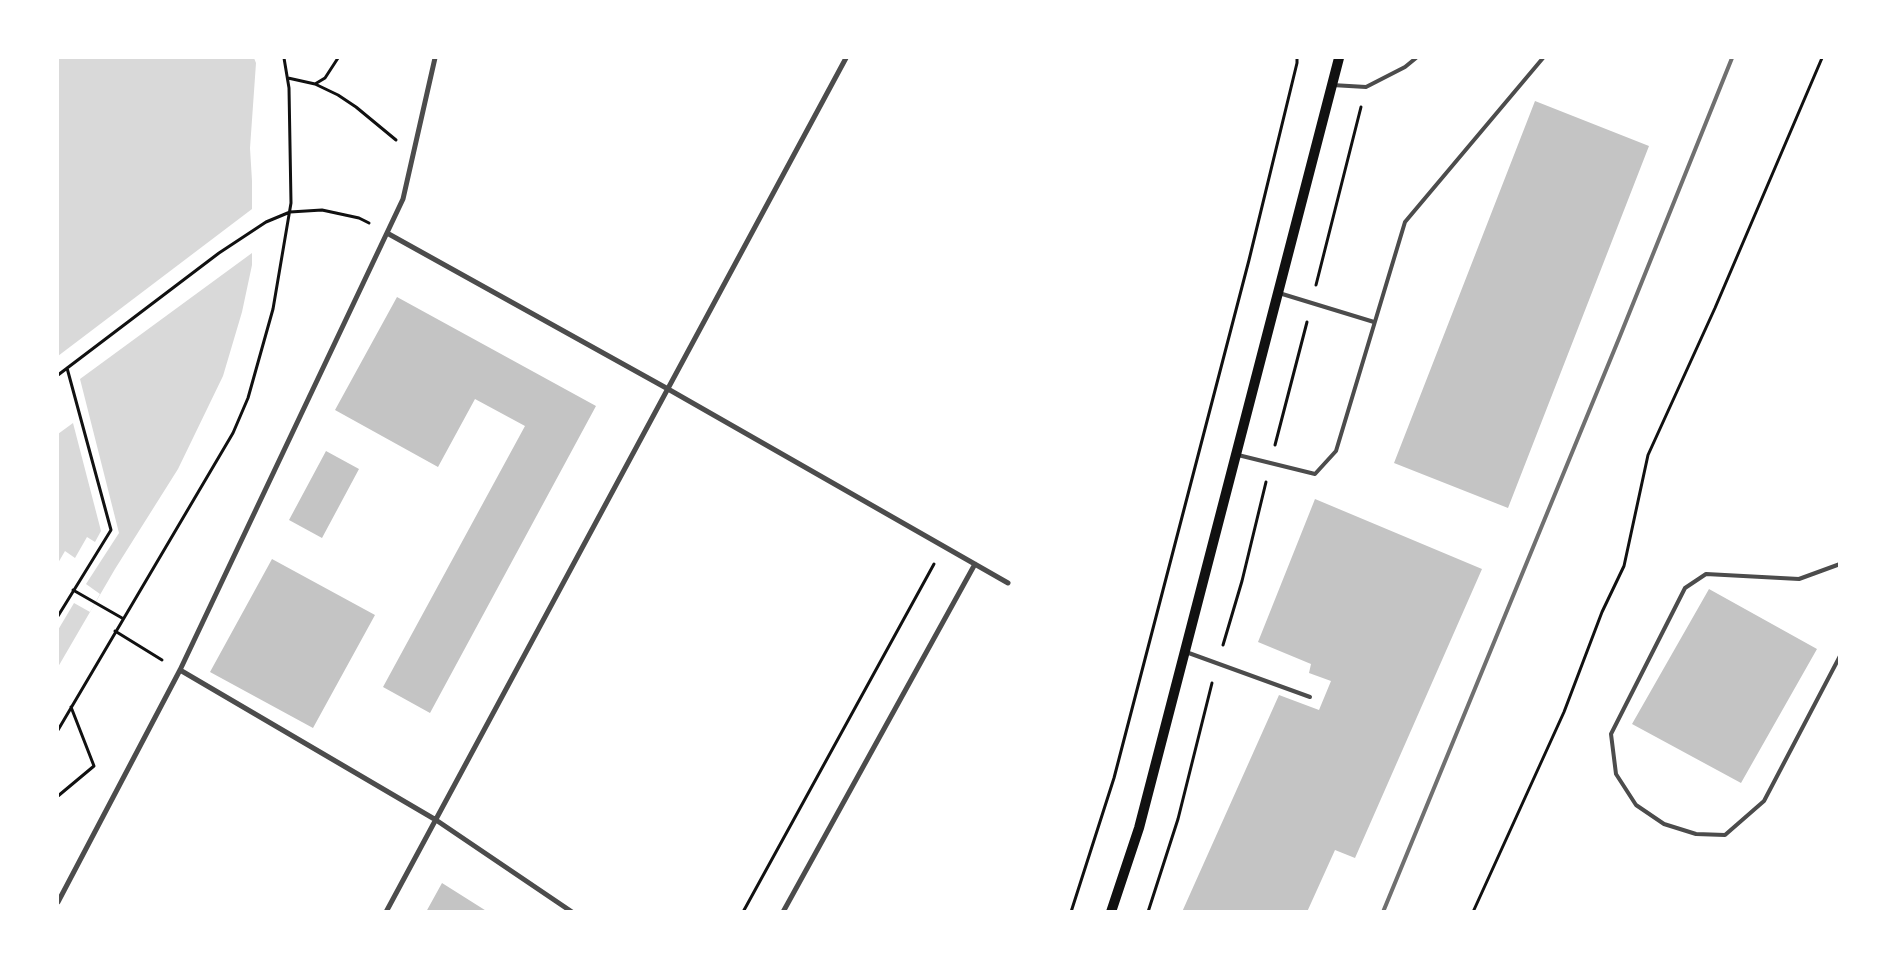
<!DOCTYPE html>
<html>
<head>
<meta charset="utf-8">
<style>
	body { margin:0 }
	#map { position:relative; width:1897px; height:969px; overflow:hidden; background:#fff; font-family:"Titillium Web",sans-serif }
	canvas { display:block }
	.frame { position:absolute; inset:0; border:59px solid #fff; pointer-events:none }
</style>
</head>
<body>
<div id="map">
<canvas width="1897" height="969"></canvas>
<div class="frame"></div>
</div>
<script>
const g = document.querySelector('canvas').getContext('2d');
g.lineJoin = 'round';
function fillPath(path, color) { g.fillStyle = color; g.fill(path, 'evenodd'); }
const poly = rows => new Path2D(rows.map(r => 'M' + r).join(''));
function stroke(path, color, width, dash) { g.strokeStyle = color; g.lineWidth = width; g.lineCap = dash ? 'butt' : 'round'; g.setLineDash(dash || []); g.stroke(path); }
fillPath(poly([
	[58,58,254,58,256,63,250,148,252,181,252,265,242,312,223,376,178,469,115,569,58,667]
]), '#d9d9d9');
fillPath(poly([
	[252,209,252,253,80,379,119,533,86,584,100,594,90,612,74,603,58,630,58,599,59,597,58,595,58,587,59,584,58,583,58,563,65,551,75,558,87,537,95,542,101,531,73,423,58,434,58,356]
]), '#fff');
fillPath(poly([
	[1535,101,1649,146,1508,508,1394,463],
	[397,297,596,406,430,713,383,687,525,426,475,399,438,467,335,410],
	[326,451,359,469,322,538,289,520],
	[1315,499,1482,569,1355,858,1335,850,1307,912,1182,912,1279,695,1319,710,1331,681,1309,673,1311,664,1258,642],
	[272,559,375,615,313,728,210,672],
	[1709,589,1817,649,1741,783,1632,724],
	[442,883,488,912,426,912]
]), '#c4c4c4');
stroke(poly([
	[288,78,315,84,338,95,356,107,396,140],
	[315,84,325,78,338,58],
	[1316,285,1361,107],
	[58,375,219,253,266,222,290,212,322,210,359,218,369,223],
	[1275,445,1307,322],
	[73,590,122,618],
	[58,616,111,530,67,368],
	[115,631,162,660],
	[1223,645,1242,581,1266,482],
	[58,730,233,433,248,398,273,309,291,203,289,88,284,58],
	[58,796,94,766,71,707],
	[743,912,934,564],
	[1071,912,1114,778,1249,260,1297,63,1297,58],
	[1148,912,1178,819,1212,683],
	[1473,912,1564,712,1602,612,1624,566,1648,455,1715,308,1822,58]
]), '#111', 3);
stroke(poly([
	[1332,85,1366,87,1405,67,1416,58],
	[1279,293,1374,322],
	[1238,455,1315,474,1336,451,1405,222,1543,58],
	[1840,564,1799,579,1706,574,1685,588,1611,734,1616,774,1636,805,1664,824,1696,834,1725,835,1764,801,1840,656],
	[1186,652,1310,697]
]), '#4c4c4c', 4);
stroke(poly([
	[387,233,668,389,1008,583],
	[180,670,436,820,572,912],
	[58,902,180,670,403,199,435,58],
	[386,912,846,58],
	[783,912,975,564]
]), '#4c4c4c', 5);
stroke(poly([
	[1111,912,1139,828,1339,58]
]), '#111', 10);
stroke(poly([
	[1383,912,1620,336,1732,58]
]), '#707070', 4);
</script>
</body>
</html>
